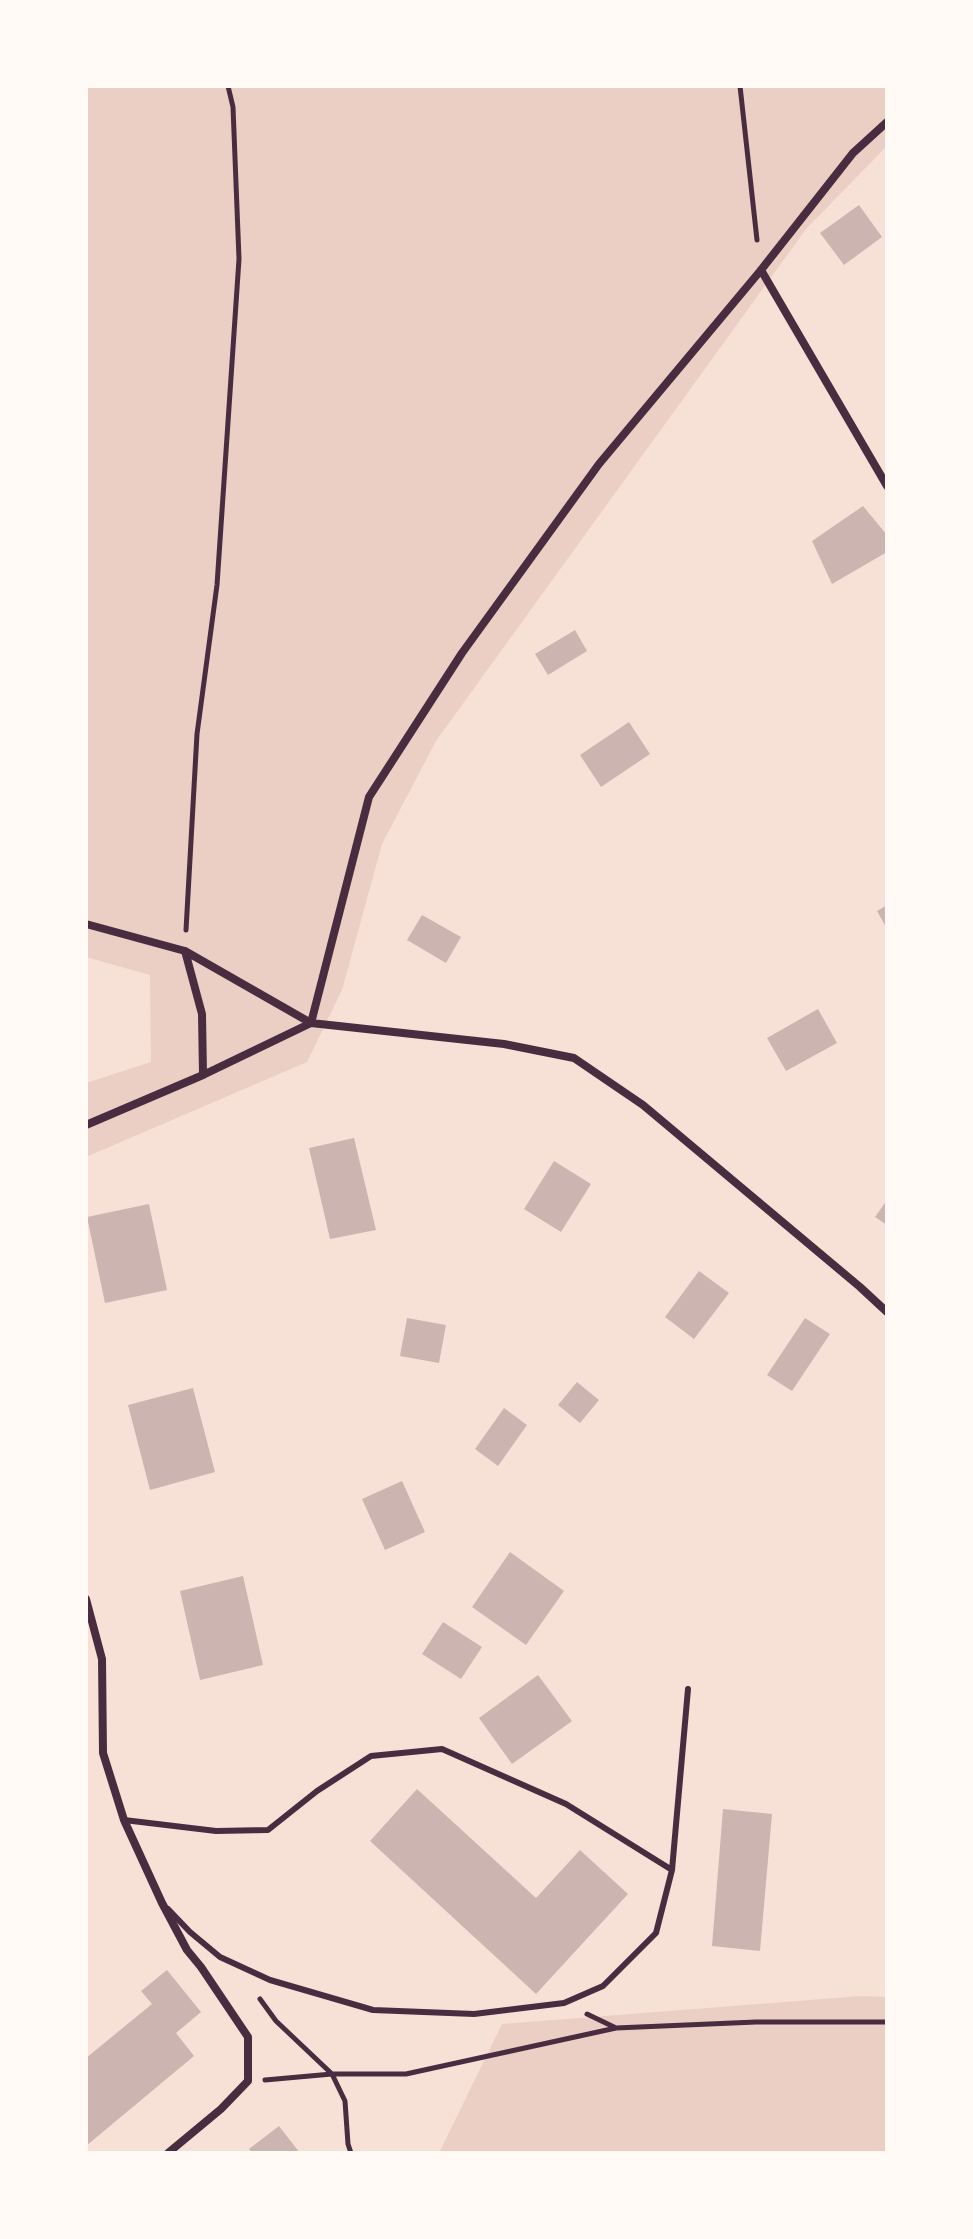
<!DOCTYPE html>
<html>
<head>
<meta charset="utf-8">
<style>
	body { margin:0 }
	#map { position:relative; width:973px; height:2239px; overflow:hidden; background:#f7e1d7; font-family:Mulish,sans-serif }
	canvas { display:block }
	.frame { position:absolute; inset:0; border:88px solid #fffaf5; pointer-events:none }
</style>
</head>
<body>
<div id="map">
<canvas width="973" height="2239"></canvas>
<div class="frame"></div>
</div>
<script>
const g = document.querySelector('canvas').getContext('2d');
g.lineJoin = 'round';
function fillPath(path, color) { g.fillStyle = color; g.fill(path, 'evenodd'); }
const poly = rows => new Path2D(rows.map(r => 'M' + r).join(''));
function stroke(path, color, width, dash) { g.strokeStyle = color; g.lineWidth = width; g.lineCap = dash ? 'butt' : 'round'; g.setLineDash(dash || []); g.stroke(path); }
fillPath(poly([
	[86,86,887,86,887,146,806,229,436,741,382,844,342,990,307,1062,86,1157,86,1083,151,1062,150,975,86,957],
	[861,1996,887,1997,887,2153,439,2153,502,2024]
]), '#ebcfc5');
fillPath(poly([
	[859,205,882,237,844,265,820,233],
	[863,506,887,535,887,552,832,584,812,541],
	[575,630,587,651,548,675,535,654],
	[629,722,650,754,601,787,580,755],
	[887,905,887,929,877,911],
	[422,915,461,937,446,963,407,940],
	[818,1009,837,1043,786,1071,767,1038],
	[354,1138,376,1230,330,1239,309,1148],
	[554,1161,591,1184,561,1232,524,1209],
	[887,1200,887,1225,875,1217],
	[149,1204,167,1290,105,1303,87,1217],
	[699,1271,729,1293,694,1339,665,1317],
	[407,1318,446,1325,439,1363,400,1356],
	[805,1318,830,1334,792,1391,767,1375],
	[577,1382,599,1400,580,1423,558,1405],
	[193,1388,215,1472,150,1490,128,1405],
	[504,1408,527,1425,498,1466,475,1449],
	[402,1481,425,1532,385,1550,362,1499],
	[510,1552,564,1591,526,1645,472,1607],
	[243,1576,263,1665,200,1680,180,1591],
	[443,1622,482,1647,461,1679,422,1654],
	[538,1675,572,1721,512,1764,479,1718],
	[417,1789,536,1898,580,1850,628,1894,536,1994,370,1841],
	[723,1809,772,1814,760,1951,712,1946],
	[167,1970,201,2012,176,2033,194,2056,86,2146,86,2058,152,2004,141,1991],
	[279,2126,300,2153,252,2153,249,2149]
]), '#ccb4b1');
stroke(poly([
	[740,86,757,240],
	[186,930,197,734,217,585,239,259,233,107,228,86],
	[260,1999,276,2021,332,2074,345,2101,348,2144,351,2153],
	[587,2014,614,2027],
	[265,2080,332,2074,406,2074,616,2028,756,2022,887,2022]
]), '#4a2c40', 5);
stroke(poly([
	[124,1820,216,1831,268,1830,317,1791,371,1756,442,1749,566,1804,672,1870],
	[168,1909,190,1932,220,1957,270,1980,373,2010,474,2014,564,2003,603,1986,656,1933,672,1870,688,1689]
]), '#4a2c40', 6);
stroke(poly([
	[761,270,887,486],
	[86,924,185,951,311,1023,504,1044,574,1058,643,1105,860,1287,887,1312],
	[185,951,202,1014,203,1075],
	[311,1023,369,797,462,653,599,464,761,270,853,153,887,122],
	[86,1125,203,1075,311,1023],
	[86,1599,102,1659,103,1753,124,1820,162,1903,187,1950,201,1967,248,2037,248,2081,221,2109,168,2153]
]), '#4a2c40', 8);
</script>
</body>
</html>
